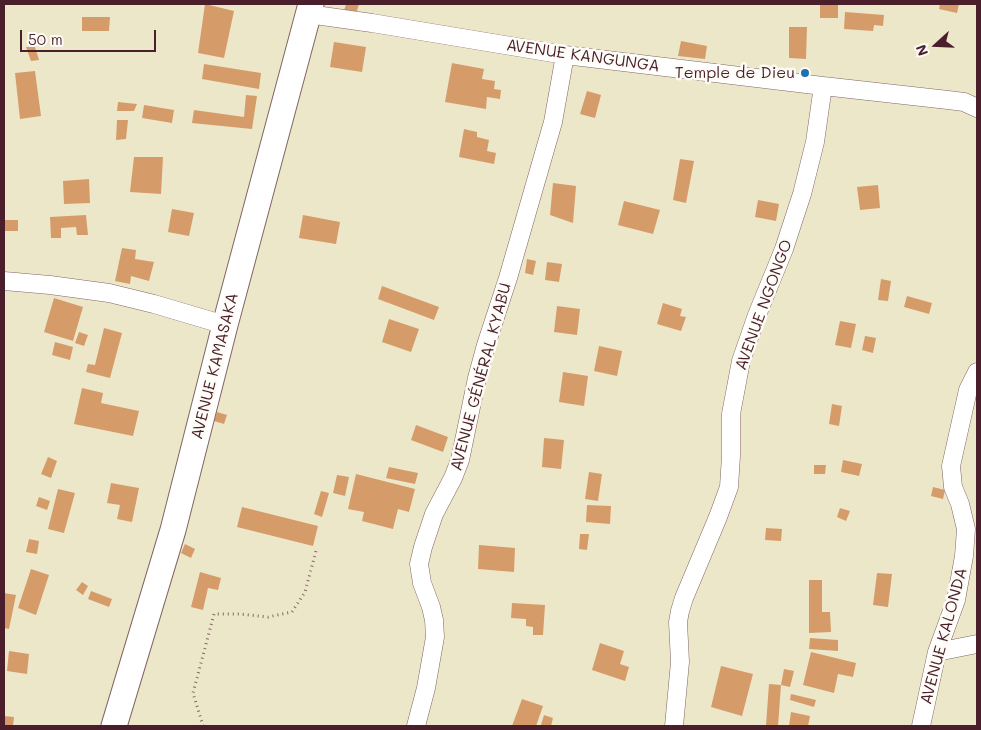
<!DOCTYPE html>
<html>
<head>
<meta charset="utf-8">
<style>
	body { margin:0 }
	#map { position:relative; width:981px; height:730px; overflow:hidden; background:#ede7ca; font-family:Mali,sans-serif }
	canvas { display:block }
	.frame { position:absolute; inset:0; border:5px solid #4a1f2b; pointer-events:none }
	.north { position:absolute; left:911px; top:20px; width:50px; height:50px; -webkit-text-stroke:4px #fdfcf7; paint-order:stroke; rotate:250deg; font-size:14px; font-weight:700; line-height:20px; text-align:center; color:#4a1f2b }
	.north::after { content:''; display:block; margin:auto; width:18px; height:22px; background:#4a1f2b; clip-path:polygon(50% 0,100% 100%,50% 72%,0 100%) }
	.scale { position:absolute; left:20px; top:30px; width:136px; height:22px; box-sizing:border-box; border:2px solid #4a1f2b; border-top:0; padding-left:6px; font-size:15px; line-height:18px; white-space:nowrap; color:#4a1f2b; -webkit-text-stroke:4px #fdfcf7; paint-order:stroke }
</style>
</head>
<body>
<div id="map">
<canvas width="981" height="730"></canvas>
<div class="frame"></div>
<div class="north">N</div>
<div class="scale">50 m</div>
</div>
<script>
const g = document.querySelector('canvas').getContext('2d');
g.lineJoin = 'round';
function fillPath(path, color) { g.fillStyle = color; g.fill(path, 'evenodd'); }
const poly = rows => new Path2D(rows.map(r => 'M' + r).join(''));
function stroke(path, color, width, dash) { g.strokeStyle = color; g.lineWidth = width; g.lineCap = dash ? 'butt' : 'round'; g.setLineDash(dash || []); g.stroke(path); }
function write(font, color, halo, rows, align = 'center') {
  g.font = font + ' Mali,sans-serif'; g.lineWidth = 5; g.setLineDash([]); g.textBaseline = 'middle'; g.strokeStyle = halo; g.fillStyle = color; for (const [text, x, y, turn = 0] of rows) {
    g.save(); g.translate(x, y); g.rotate((+turn || 0) * Math.PI / 180); g.textAlign = isNaN(turn) ? turn : align; if (halo) g.strokeText(text, 0, 0); g.fillText(text, 0, 0); g.restore();
  }
}
fillPath(poly([
	[205,4,234,11,224,58,198,53],
	[346,4,359,4,356,14,344,11],
	[820,4,838,4,838,18,820,18],
	[940,4,959,4,957,13,939,9],
	[845,12,884,15,883,26,874,25,873,31,844,29],
	[82,17,110,17,109,31,82,31],
	[789,27,807,27,806,59,789,58],
	[681,41,707,46,705,59,678,56],
	[334,42,366,47,362,72,330,67],
	[26,47,35,47,39,60,31,61],
	[452,63,484,69,482,79,495,81,494,89,501,90,500,99,487,97,486,109,445,102],
	[204,64,261,73,259,89,202,79],
	[35,71,41,116,20,119,15,73],
	[587,91,601,95,595,118,580,114],
	[246,95,257,96,252,129,192,123,194,110,244,117],
	[118,102,137,104,134,111,117,111],
	[144,105,174,110,172,123,142,118],
	[117,120,128,120,126,139,116,140],
	[464,129,477,132,477,137,489,140,487,151,496,153,494,164,459,157],
	[134,157,163,157,161,194,130,192],
	[680,159,694,161,686,203,673,200],
	[89,179,90,203,64,204,63,181],
	[553,183,576,186,573,223,550,215],
	[878,185,880,208,860,210,857,187],
	[758,200,779,204,776,221,755,217],
	[624,201,660,210,653,234,618,225],
	[172,209,194,213,189,236,168,232],
	[86,215,88,235,77,235,76,227,61,228,61,238,51,238,50,217],
	[303,215,340,222,336,244,299,238],
	[4,220,18,220,18,231,4,231],
	[122,248,136,250,135,259,154,262,149,281,131,276,130,284,115,281],
	[527,259,536,261,533,275,525,273],
	[547,262,562,264,559,282,545,280],
	[881,279,891,281,888,301,878,300],
	[382,286,439,307,434,320,378,299],
	[907,296,932,303,929,314,904,307],
	[54,298,83,307,73,341,44,332],
	[663,303,682,309,680,316,686,317,681,331,657,324],
	[557,306,580,309,577,335,554,332],
	[389,319,419,329,411,352,382,342],
	[840,321,856,324,851,348,835,345],
	[104,328,122,333,110,378,86,372,88,364,95,365],
	[79,332,88,335,84,346,75,343],
	[865,336,876,338,873,353,862,350],
	[55,342,73,347,70,360,52,355],
	[599,346,622,351,617,376,594,371],
	[563,372,588,376,584,406,559,402],
	[82,388,103,393,101,403,139,411,133,436,74,424],
	[832,404,842,406,839,426,829,424],
	[217,412,227,415,224,424,214,421],
	[416,425,448,437,443,452,411,440],
	[544,438,564,440,561,469,542,467],
	[48,457,57,461,51,478,41,474],
	[843,460,862,464,859,476,841,472],
	[814,465,826,465,825,474,814,474],
	[389,467,418,473,415,484,386,478],
	[589,472,602,474,598,501,585,499],
	[356,474,415,489,409,512,398,509,393,529,362,521,364,512,348,509],
	[337,475,349,477,345,496,333,493],
	[111,483,139,488,132,522,117,519,120,505,107,503],
	[933,487,945,490,943,499,931,496],
	[58,489,75,493,64,533,48,529],
	[321,491,329,493,322,517,314,514],
	[39,497,50,501,47,510,36,506],
	[587,505,611,506,610,524,586,522],
	[242,507,318,526,313,546,237,527],
	[840,508,850,511,846,521,837,517],
	[766,528,782,529,781,541,765,540],
	[580,534,589,534,587,550,579,549],
	[29,539,39,541,37,554,26,552],
	[185,544,195,549,191,558,181,553],
	[479,545,515,548,514,572,478,569],
	[31,569,49,575,36,615,18,608],
	[200,572,221,578,218,590,208,588,203,610,191,607],
	[877,573,892,574,888,607,873,605],
	[809,580,822,580,822,612,830,612,831,632,809,633],
	[82,582,88,586,83,595,76,590],
	[91,591,112,599,109,607,88,599],
	[4,593,16,595,9,629,4,628],
	[512,603,545,605,543,635,533,635,533,627,526,626,526,619,511,618],
	[810,638,838,640,838,651,809,649],
	[600,643,624,651,620,664,629,667,625,681,592,670],
	[9,651,29,654,27,674,7,671],
	[811,652,856,663,853,677,838,674,834,693,803,685],
	[721,666,753,674,742,716,711,707],
	[784,669,794,671,790,687,781,685],
	[769,684,781,685,778,726,766,725],
	[791,694,816,700,814,707,790,700],
	[522,699,543,706,536,726,512,726],
	[791,712,810,716,808,726,789,726],
	[544,715,553,718,551,726,541,725],
	[4,716,14,717,13,726,4,726]
]), '#d59c6a');
const street = poly([
	[308,14,372,23,565,55,823,86,948,100,964,102,977,108],
	[4,281,50,285,109,293,154,304,225,325],
	[937,652,977,644],
	[416,726,426,688,435,637,434,620,431,607,422,583,419,564,423,547,434,514,453,478,460,460,477,378,486,345,508,278,553,122,565,55],
	[674,726,680,662,678,622,680,611,684,598,718,517,729,487,731,456,731,414,741,361,757,315,784,249,802,194,815,142,823,86],
	[921,726,937,652,956,600,964,556,966,529,960,504,953,487,951,466,968,390,977,372]
]);
const secondary = poly([
	[114,726,173,530,225,325,311,4]
]);
stroke(street, '#836563', 19);
stroke(secondary, '#836563', 27);
stroke(poly([
	[203,726,193,693,214,614,240,614,268,617,292,612,305,592,316,551]
]), '#836563', 3, [1, 4]);
stroke(street, '#fff', 18);
stroke(secondary, '#fff', 25);
for (const [x, y, r, color] of [
	[805,73,5,"#1f6fb2"]
]) { const dot = new Path2D(); dot.arc(x, y, r, 0, 2 * Math.PI); g.fillStyle = color; g.fill(dot); stroke(dot, '#fdfcf7', 2); }
write('16px', '#4a1f2b', '#fdfcf7', [
	["AVENUE KANGUNGA",583,56,8],
	["AVENUE NGONGO",764,305,-70],
	["AVENUE KAMASAKA",215,366,-76],
	["AVENUE GÉNÉRAL KYABU",481,377,-75],
	["AVENUE KALONDA",944,636,-75]
]);
write('16px', '#4a1f2b', '#fdfcf7', [
	["Temple de Dieu",795,73]
], 'right');
</script>
</body>
</html>
